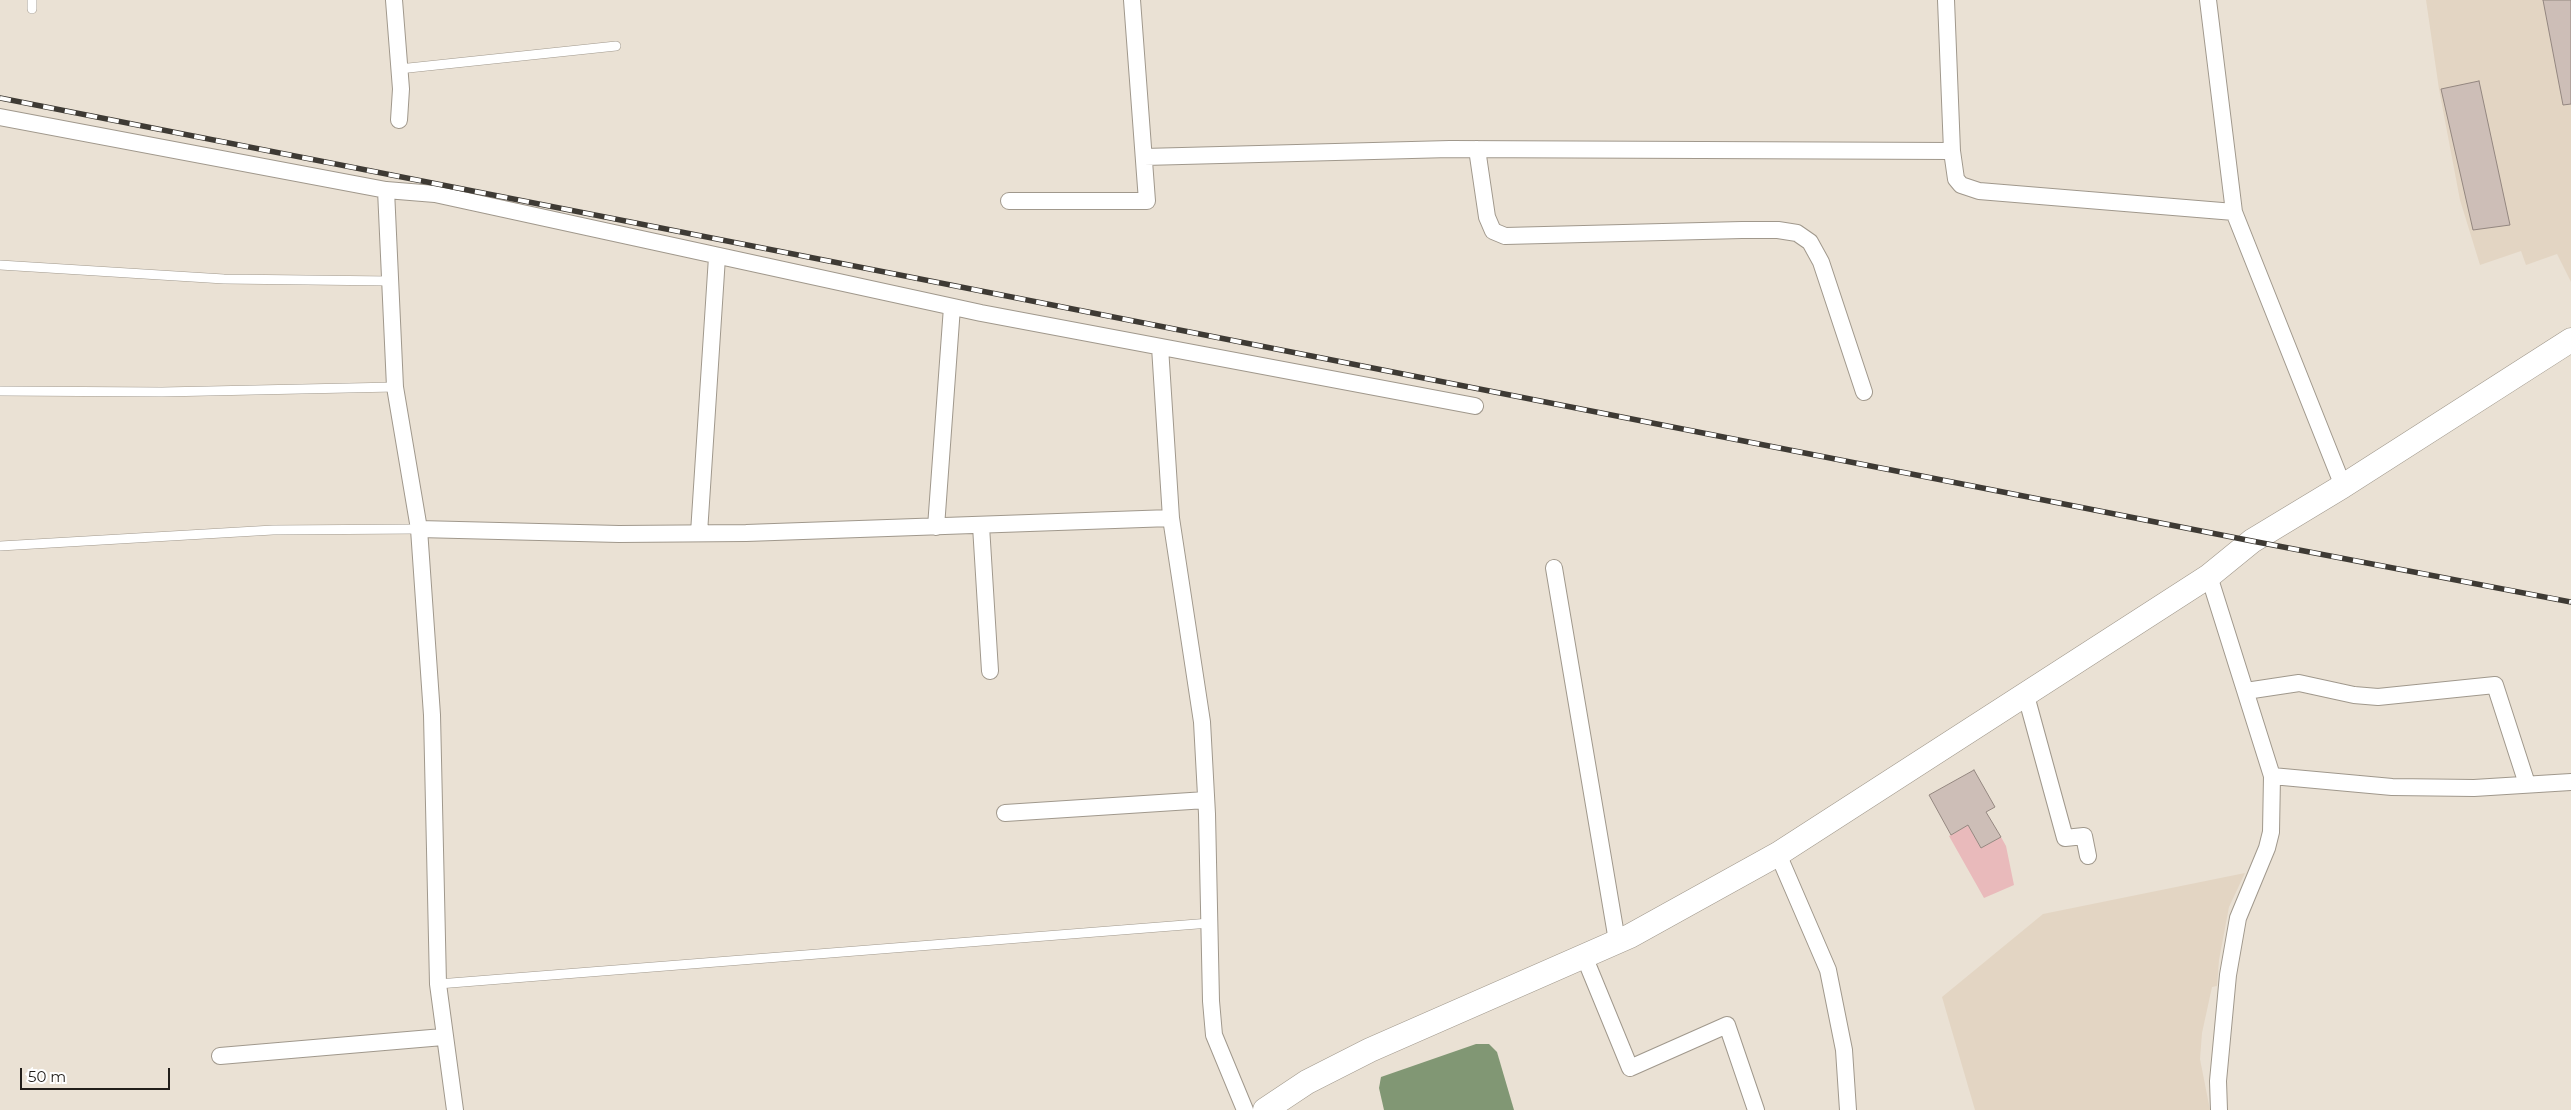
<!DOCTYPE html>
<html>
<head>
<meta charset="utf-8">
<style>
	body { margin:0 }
	#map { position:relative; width:2571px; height:1110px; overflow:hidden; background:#eae1d4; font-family:Montserrat,sans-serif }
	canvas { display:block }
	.scale { position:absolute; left:20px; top:1068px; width:150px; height:22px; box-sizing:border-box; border:2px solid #221e1a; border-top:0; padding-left:6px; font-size:15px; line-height:18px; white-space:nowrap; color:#221e1a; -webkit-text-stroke:4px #fff; paint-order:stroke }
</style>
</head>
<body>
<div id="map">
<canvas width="2571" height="1110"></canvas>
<div class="scale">50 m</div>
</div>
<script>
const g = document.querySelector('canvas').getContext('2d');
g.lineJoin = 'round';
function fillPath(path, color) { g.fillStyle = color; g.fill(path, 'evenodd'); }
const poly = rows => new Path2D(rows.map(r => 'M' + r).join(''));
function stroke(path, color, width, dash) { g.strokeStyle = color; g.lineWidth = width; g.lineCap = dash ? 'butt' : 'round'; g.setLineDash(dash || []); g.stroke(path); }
fillPath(poly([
	[2426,0,2571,0,2571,282,2557,254,2526,265,2521,251,2480,265,2460,200,2439,89],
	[2245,873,2229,907,2219,960,2217,986,2212,987,2202,1033,2200,1059,2210,1110,1975,1110,1942,997,2043,914]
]), '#e3d5c3');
fillPath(poly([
	[1968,825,1981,848,2001,837,2006,846,2014,885,1984,898,1949,836]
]), '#e9babb');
fillPath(poly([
	[1476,1044,1489,1044,1497,1052,1514,1110,1384,1110,1379,1088,1381,1077]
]), '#819774');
const building = poly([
	[2543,0,2571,0,2571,104,2563,105,2543,0],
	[2479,81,2510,225,2473,230,2441,89,2479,81],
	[1974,770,1995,807,1986,812,2001,837,1981,848,1968,825,1951,835,1929,795,1974,770]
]);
fillPath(building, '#cdbeb7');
stroke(building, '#948780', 1);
const lane = poly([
	[32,0,32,9],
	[399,69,616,46],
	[0,265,224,279,390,281],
	[0,391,162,392,395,387],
	[0,546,273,530,419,529],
	[438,984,1210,923]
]);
const street = poly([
	[394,0,401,89,399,120],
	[1946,0,1952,151,1956,179,1961,185,1979,191,2234,212],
	[2208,0,2234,212,2343,486],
	[0,117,386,190,435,194,981,313,1475,406],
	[1477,149,1487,217,1493,231,1505,236,1742,230,1778,230,1797,233,1810,242,1821,262,1864,392],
	[1144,157,1450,149,1952,151],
	[386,190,395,387,419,529,432,715,438,984,455,1110],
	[1009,201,1147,201,1132,0],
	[1160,347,1171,518,1202,722,1207,814,1211,1001,1214,1035,1245,1110],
	[981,526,990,671],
	[936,527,952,307],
	[419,529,619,534,746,533,1171,518],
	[699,533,717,257],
	[1554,568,1617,941],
	[2209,576,2272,776,2271,832,2267,848,2238,918,2228,975,2218,1081,2219,1110],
	[2246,691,2299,683,2354,695,2378,697,2495,685,2527,784],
	[2025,692,2065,838,2084,836,2088,856],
	[2272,776,2392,787,2474,788,2571,782],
	[1005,813,1206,800],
	[1778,854,1828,970,1844,1050,1848,1110],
	[1584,956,1630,1068,1727,1025,1756,1110],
	[220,1056,443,1037]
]);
const secondary = poly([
	[1265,1110,1307,1082,1370,1050,1630,936,1778,854,2209,576,2252,541,2343,486,2571,340]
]);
stroke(lane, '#a0988c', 10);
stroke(street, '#a0988c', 18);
stroke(secondary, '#a0988c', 25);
stroke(lane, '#fff', 9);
stroke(street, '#fff', 16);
stroke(secondary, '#fff', 24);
const rail = poly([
	[0,98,2252,541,2571,602]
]);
stroke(rail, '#3e3a34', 5.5);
stroke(rail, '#fff', 4, [11]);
</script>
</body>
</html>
